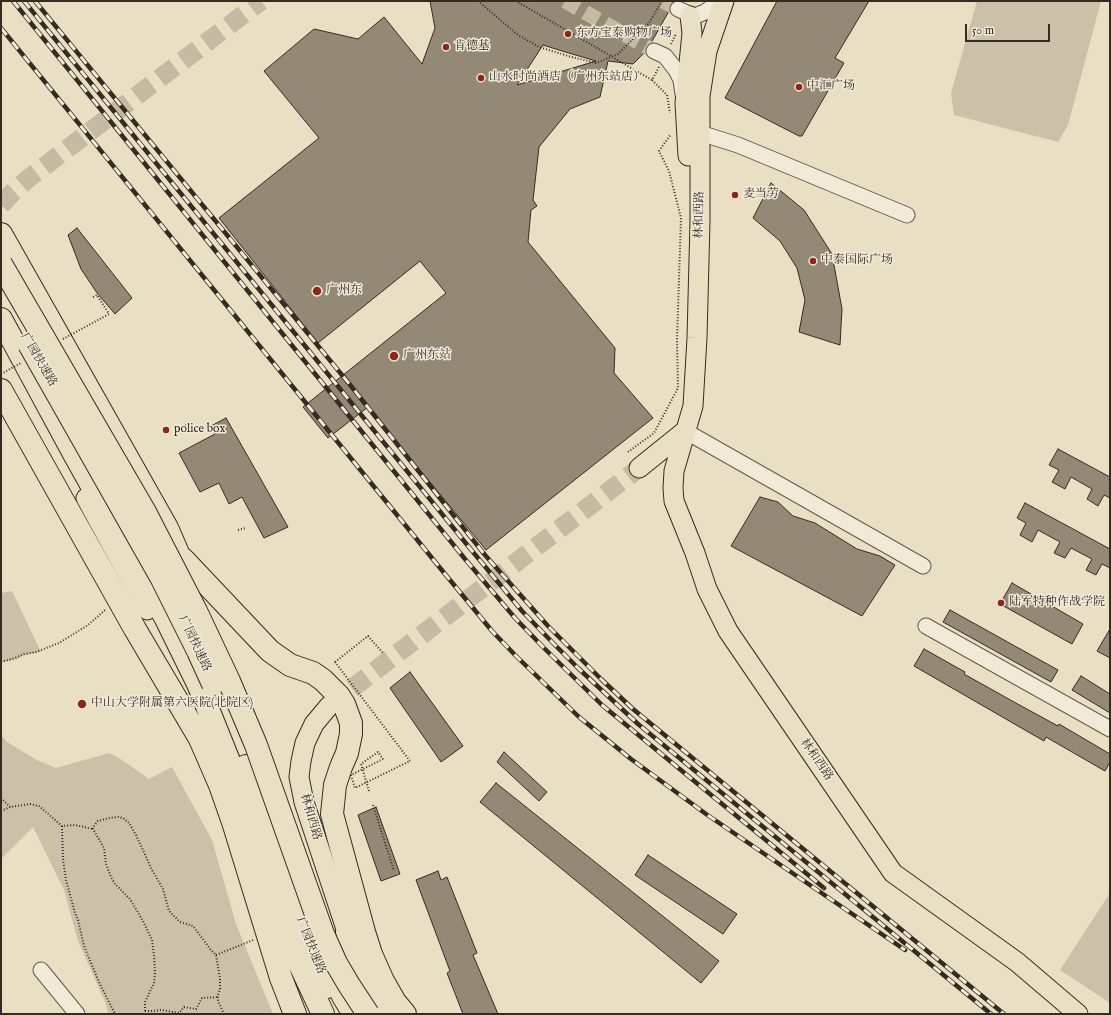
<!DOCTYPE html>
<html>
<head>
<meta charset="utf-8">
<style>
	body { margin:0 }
	#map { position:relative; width:1111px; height:1015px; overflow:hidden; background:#e9dfc3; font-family:"IM FELL English",serif }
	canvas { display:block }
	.frame { position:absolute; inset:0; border:2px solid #362b22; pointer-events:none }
	.scale { position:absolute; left:965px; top:24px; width:85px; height:18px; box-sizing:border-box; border:2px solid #362b22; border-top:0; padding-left:5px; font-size:12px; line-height:14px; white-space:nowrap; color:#362b22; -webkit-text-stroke:3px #f1ead8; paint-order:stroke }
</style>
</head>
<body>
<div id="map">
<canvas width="1111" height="1015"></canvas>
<div class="frame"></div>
<div class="scale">50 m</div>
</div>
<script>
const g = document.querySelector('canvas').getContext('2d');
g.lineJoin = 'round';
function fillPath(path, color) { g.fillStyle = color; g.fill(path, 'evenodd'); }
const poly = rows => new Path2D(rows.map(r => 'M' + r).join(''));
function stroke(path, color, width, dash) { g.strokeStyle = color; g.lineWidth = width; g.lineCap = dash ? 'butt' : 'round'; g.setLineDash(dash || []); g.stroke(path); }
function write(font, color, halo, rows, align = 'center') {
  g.font = font + ' "IM FELL English","Noto Serif SC",serif'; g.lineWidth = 3; g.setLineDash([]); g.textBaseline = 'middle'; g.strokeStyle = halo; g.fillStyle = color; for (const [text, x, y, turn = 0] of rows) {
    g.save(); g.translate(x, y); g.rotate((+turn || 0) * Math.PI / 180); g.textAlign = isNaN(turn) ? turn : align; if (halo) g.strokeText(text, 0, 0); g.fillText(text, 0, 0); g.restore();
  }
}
fillPath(poly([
	[977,1,1101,1,1068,125,1058,142,954,115,951,93],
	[12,591,41,652,25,655,17,659,1,663,1,593],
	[1,735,7,742,37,760,56,768,109,753,119,758,149,779,172,767,212,840,236,924,273,1014,108,1014,106,1004,78,941,64,890,33,827,1,859],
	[1110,893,1110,1003,1060,970]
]), '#cbc0a8');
const building = poly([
	[430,1,674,1,670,5,669,11,651,43,646,47,645,52,633,64,608,61,600,97,570,109,539,147,533,200,537,206,531,210,528,242,615,348,614,373,653,418,486,550,368,407,328,438,303,407,446,293,420,261,318,343,219,218,319,138,264,71,314,29,358,39,384,17,422,64,435,28,430,1],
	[543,45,562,51,596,61,517,85,543,45],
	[777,1,869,1,835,58,844,63,802,136,799,136,725,98,777,1],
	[771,183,804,210,832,254,842,309,840,345,799,332,805,300,797,268,780,241,753,218,771,183],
	[77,228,132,298,115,314,97,293,81,269,68,235,77,228],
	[226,418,288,527,264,538,242,497,229,504,219,483,200,492,179,453,215,434,211,426,226,418],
	[1058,449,1110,477,1110,498,1104,495,1098,506,1087,499,1092,489,1071,477,1065,489,1052,482,1059,470,1049,465,1058,449],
	[760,497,778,502,793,516,815,523,857,549,880,556,895,565,862,616,731,546,760,497],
	[1025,503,1110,549,1110,568,1102,564,1096,575,1086,570,1092,559,1071,548,1065,558,1054,553,1060,542,1038,530,1032,542,1020,535,1026,523,1017,518,1025,503],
	[1012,583,1083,624,1072,644,1000,604,1012,583],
	[950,610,1058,670,1051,682,943,622,950,610],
	[1110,629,1110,658,1097,651,1110,629],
	[924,649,965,672,964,674,1014,702,1058,726,1059,724,1110,754,1110,762,1105,771,1046,737,1044,741,914,666,924,649],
	[410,672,463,746,441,762,390,688,410,672],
	[1081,676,1110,694,1110,713,1072,690,1081,676],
	[504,752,547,792,539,801,497,762,504,752],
	[496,783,719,961,701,983,480,802,496,783],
	[376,807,400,874,381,881,358,815,376,807],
	[648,855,737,914,723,934,635,875,648,855],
	[438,871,441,880,447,877,477,953,473,955,498,1014,463,1014,447,973,450,971,416,880,438,871]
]);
fillPath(building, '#938976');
stroke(building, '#362b22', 1);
stroke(poly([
	[565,1,654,51],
	[663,1,678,9]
]), '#c5bba3', 15, [15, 8]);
stroke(poly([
	[1,205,12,193,29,178,261,1],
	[329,706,639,468]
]), '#c5bba3', 19, [19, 10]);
const minor = poly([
	[678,9,687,13,690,16,695,16,705,12,713,6,717,1],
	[654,51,665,56,676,70,681,80,683,94],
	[700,133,738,145,907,215],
	[685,431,923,566],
	[926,626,1110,729],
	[41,970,77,1014]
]);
const major = poly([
	[724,1,707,51,700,96,700,221,697,338,693,406,674,471,673,488,674,501,695,553,707,589,728,631,893,873,1017,962,1078,1014],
	[688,156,685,103,692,33,690,16],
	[639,468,685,431],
	[86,498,147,610],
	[329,706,314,724,305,743,301,761,299,777,304,802,347,932]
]);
const highway = poly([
	[1,234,167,528,188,576],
	[1,319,73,452,166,619,198,684,231,766,254,837,294,952,323,1014],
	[1,390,135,629,200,739,220,785,233,822,281,978,295,1014],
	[183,559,270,651,290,665,313,673,323,680,339,696,344,704,351,723,351,734,347,753,341,767,335,785,332,814,364,932,371,954,383,981,395,1002,405,1014],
	[246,766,304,933,327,987],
	[347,932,357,956,366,972],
	[354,960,360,974,386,1014],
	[329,968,344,998,354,1014]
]);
stroke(minor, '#63584a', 17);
stroke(major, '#362b22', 21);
stroke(highway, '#362b22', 24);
stroke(poly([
	[478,1,518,35,539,47,568,56,596,63,618,54,649,23,662,1],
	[516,1,652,80],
	[671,44,676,34],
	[659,67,652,80,667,95,670,113],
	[93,297,97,295,109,314],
	[178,430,188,424],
	[628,452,654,433,678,388,677,340,681,218,669,171,659,151,671,134],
	[238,530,246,528],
	[1,662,15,658,24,654,36,652,59,643,88,625,105,610],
	[335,662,368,636,383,653],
	[369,791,361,764,378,752,383,759],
	[1,798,10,807],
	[373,805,394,871],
	[1,811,10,807,30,804,39,806,62,826,75,825,93,829],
	[62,826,63,859,66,880,75,913,78,920,84,946,99,982,115,1014],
	[216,955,253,940],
	[145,1011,152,1011,162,1010,179,1013,184,1007,196,1009,202,998,218,997],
	[145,1014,145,1002,154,983,155,974,154,955,152,940,143,921,130,899,115,884,111,877,106,864,104,848,93,829,93,827,98,821,109,818,118,817,123,818,129,823,136,835,152,870,163,889,169,911,180,922,193,926,211,950,216,955,220,979,220,989,218,995,218,1001,224,1014]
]), '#362b22', 2, [1, 2]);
stroke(minor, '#f1ead8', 15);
stroke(major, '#e9dfc3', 19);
stroke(highway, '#e9dfc3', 22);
const rail = poly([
	[13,1,465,559,515,618,544,648,602,705,824,888],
	[24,1,473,552,522,611,553,643,578,668,638,724,991,1014],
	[35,1,351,386,485,555,548,626,601,679,633,709,1004,1014],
	[1,28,445,574,492,631,515,655,579,717,631,759,706,814,905,950]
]);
stroke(rail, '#362b22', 4.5);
stroke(rail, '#f1ead8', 3, [9]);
const highwayBridge = poly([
	[1,264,145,512,196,611,229,681,256,745,323,934,336,963,349,985,368,1014],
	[29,344,161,577,198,651,213,684]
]);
stroke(highwayBridge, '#362b22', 24, []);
stroke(poly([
	[63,339,109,314],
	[1,374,21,363],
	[335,662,410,761,355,788,351,775,383,759]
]), '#362b22', 2, [1, 2]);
stroke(highwayBridge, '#e9dfc3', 22);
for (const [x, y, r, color] of [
	[568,34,4,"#8f2418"],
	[446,47,4,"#8f2418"],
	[481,78,4,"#8f2418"],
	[799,87,4,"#8f2418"],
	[735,195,4,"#8f2418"],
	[813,261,4,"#8f2418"],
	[317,291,5,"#8f2418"],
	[394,356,5,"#8f2418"],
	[166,430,4,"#8f2418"],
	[1001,603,4,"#8f2418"],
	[82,704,5,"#8f2418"]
]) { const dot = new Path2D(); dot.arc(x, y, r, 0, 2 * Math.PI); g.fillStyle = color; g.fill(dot); stroke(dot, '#f1ead8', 1.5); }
write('12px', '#362b22', '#f1ead8', [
	["东方宝泰购物广场",576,34],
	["肯德基",454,47],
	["山水时尚酒店（广州东站店）",489,78],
	["中汇广场",807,87],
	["麦当劳",743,195],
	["中泰国际广场",821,261],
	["广州东",326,291],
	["广州东站",403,356],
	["police box",174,430],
	["陆军特种作战学院",1009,603],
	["中山大学附属第六医院(北院区)",91,704]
], 'left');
write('12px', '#362b22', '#f1ead8', [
	["林和西路",700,215,-89],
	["广园快速路",38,360,60],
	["广园快速路",194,644,65],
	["林和西路",816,760,56],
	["林和西路",310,817,74],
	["广园快速路",310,946,68]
]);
</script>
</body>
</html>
